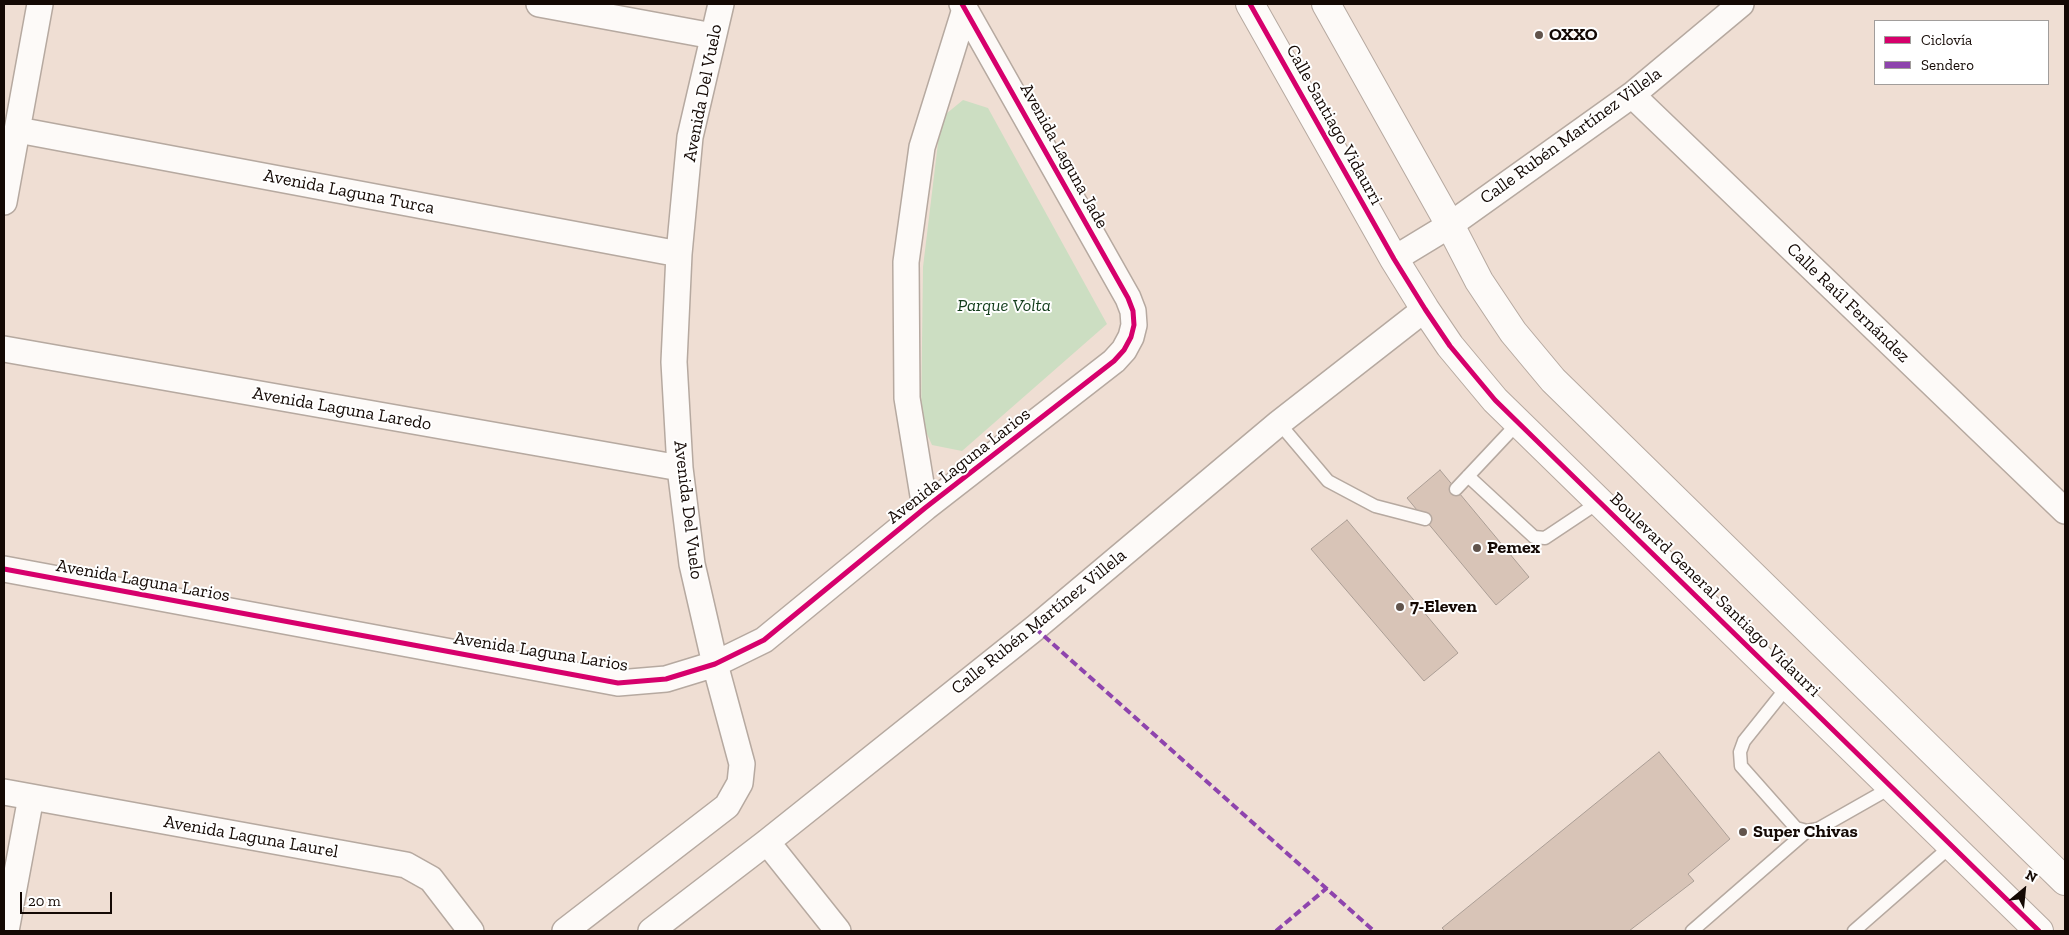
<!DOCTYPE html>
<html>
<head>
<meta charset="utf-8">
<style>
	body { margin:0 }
	#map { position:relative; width:2069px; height:935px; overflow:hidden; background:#efded3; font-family:"Zilla Slab",serif }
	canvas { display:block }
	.frame { position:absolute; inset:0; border:5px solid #140904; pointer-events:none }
	.legend { position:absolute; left:1874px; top:20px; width:175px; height:65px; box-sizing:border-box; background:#fff; border:1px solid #a19d9b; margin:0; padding:6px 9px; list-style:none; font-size:15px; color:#140904 }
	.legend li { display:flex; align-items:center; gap:10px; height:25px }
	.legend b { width:25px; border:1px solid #a19d9b }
	.north { position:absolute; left:1999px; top:865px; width:50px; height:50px; -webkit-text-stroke:4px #fff; paint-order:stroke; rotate:28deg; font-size:14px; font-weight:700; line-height:20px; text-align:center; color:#140904 }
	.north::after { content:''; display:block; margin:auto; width:18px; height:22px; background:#140904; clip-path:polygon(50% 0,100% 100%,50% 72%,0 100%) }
	.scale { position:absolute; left:20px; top:892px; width:92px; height:22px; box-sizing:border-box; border:2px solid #140904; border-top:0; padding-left:6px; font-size:15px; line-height:18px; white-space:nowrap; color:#140904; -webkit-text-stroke:4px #fff; paint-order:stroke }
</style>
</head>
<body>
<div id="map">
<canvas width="2069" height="935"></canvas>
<div class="frame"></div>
<ul class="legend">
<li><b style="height:6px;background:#d6006c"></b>Ciclovía</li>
<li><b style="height:6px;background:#8e44ad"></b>Sendero</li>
</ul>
<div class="north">N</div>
<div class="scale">20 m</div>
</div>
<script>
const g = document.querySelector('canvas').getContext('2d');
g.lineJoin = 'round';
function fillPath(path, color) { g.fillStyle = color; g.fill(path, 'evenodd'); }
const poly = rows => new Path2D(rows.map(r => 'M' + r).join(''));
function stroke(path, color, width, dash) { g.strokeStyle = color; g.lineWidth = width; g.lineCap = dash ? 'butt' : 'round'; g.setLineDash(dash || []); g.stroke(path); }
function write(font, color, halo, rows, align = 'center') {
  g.font = font + ' "Zilla Slab",serif'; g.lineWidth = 4; g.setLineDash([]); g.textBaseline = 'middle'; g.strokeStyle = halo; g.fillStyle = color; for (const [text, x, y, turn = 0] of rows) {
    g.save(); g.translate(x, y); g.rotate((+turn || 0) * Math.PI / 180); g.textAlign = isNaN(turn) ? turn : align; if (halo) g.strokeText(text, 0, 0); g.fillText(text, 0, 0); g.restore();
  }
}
fillPath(poly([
	[963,100,988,108,1107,324,962,451,932,445,921,421,923,267,941,118]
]), '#ccdec2');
const building = poly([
	[1440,470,1529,577,1496,605,1407,498,1440,470],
	[1347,520,1458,653,1424,681,1311,549,1347,520],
	[1659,752,1730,839,1688,874,1694,881,1629,931,1445,931,1442,928,1659,752]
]);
fillPath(building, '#d8c4b7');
stroke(building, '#ab9e95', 1);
const service = poly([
	[1279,423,1328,481,1375,506,1425,519],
	[1468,476,1534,537,1545,538,1599,502],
	[1456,489,1518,423],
	[1788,686,1744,741,1740,752,1741,766,1796,828,1807,831,1818,829,1892,787],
	[1692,931,1807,831],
	[1854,931,1951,846]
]);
const minor = poly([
	[539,4,713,36],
	[1632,95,2065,511],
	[18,130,679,254],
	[4,202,40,4],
	[1394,259,1450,225,1632,95,1741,4],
	[4,349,680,468],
	[925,508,907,398,906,262,922,147,965,9],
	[4,569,618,683,666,679,715,664,764,640,925,508,1114,361,1124,350,1131,337,1134,325,1133,311,1128,298,962,4],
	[4,792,406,865,431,879,471,931],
	[767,842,838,931],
	[6,931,31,797],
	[565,931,727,806,740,783,742,764,715,664,692,564,680,468,674,362,679,254,690,137,721,4],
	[651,931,767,842,1035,628,1279,423,1425,309]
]);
const secondary = poly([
	[1250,4,1394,259,1425,309,1450,346,1495,400,2039,931],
	[1326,4,1450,225,1479,281,1513,332,1553,380,2065,881]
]);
stroke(service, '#b6a9a0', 15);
stroke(minor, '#b6a9a0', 28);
stroke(secondary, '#b6a9a0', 30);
stroke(service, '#fdfaf8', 12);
stroke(minor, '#fdfaf8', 25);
stroke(secondary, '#fdfaf8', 28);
stroke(poly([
	[1035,628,1374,931],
	[1276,931,1327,888]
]), '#8e44ad', 4, [8, 4]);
stroke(poly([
	[1250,4,1394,259,1425,309,1450,346,1495,400,2039,931],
	[4,569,618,683,666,679,715,664,764,640,925,508,1114,361,1124,350,1131,337,1134,325,1133,311,1128,298,962,4]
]), '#d6006c', 5);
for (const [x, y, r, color] of [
	[1539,35,5,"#61544c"],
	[1477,548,5,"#61544c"],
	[1400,607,5,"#61544c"],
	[1743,832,5,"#61544c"]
]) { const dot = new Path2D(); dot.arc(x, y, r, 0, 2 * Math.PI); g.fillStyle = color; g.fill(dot); stroke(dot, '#fff', 2); }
write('bold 18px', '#140904', '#fff', [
	["OXXO",1549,35],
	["Pemex",1487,548],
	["7-Eleven",1410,607],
	["Super Chivas",1753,832]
], 'left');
write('18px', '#140904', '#fff', [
	["Avenida Del Vuelo",703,93,-79],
	["Calle Santiago Vidaurri",1334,125,61],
	["Calle Rubén Martínez Villela",1571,136,-36],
	["Avenida Laguna Jade",1064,156,61],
	["Avenida Laguna Turca",349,192,11],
	["Calle Raúl Fernández",1848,303,44],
	["Avenida Laguna Laredo",342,409,10],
	["Avenida Laguna Larios",959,466,-38],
	["Avenida Del Vuelo",688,510,83],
	["Avenida Laguna Larios",143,581,10],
	["Boulevard General Santiago Vidaurri",1715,595,44],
	["Calle Rubén Martínez Villela",1039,622,-39],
	["Avenida Laguna Larios",541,652,9],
	["Avenida Laguna Laurel",251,837,10]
]);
write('italic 18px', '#133d1b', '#fff', [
	["Parque Volta",1004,306]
]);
</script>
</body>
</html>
